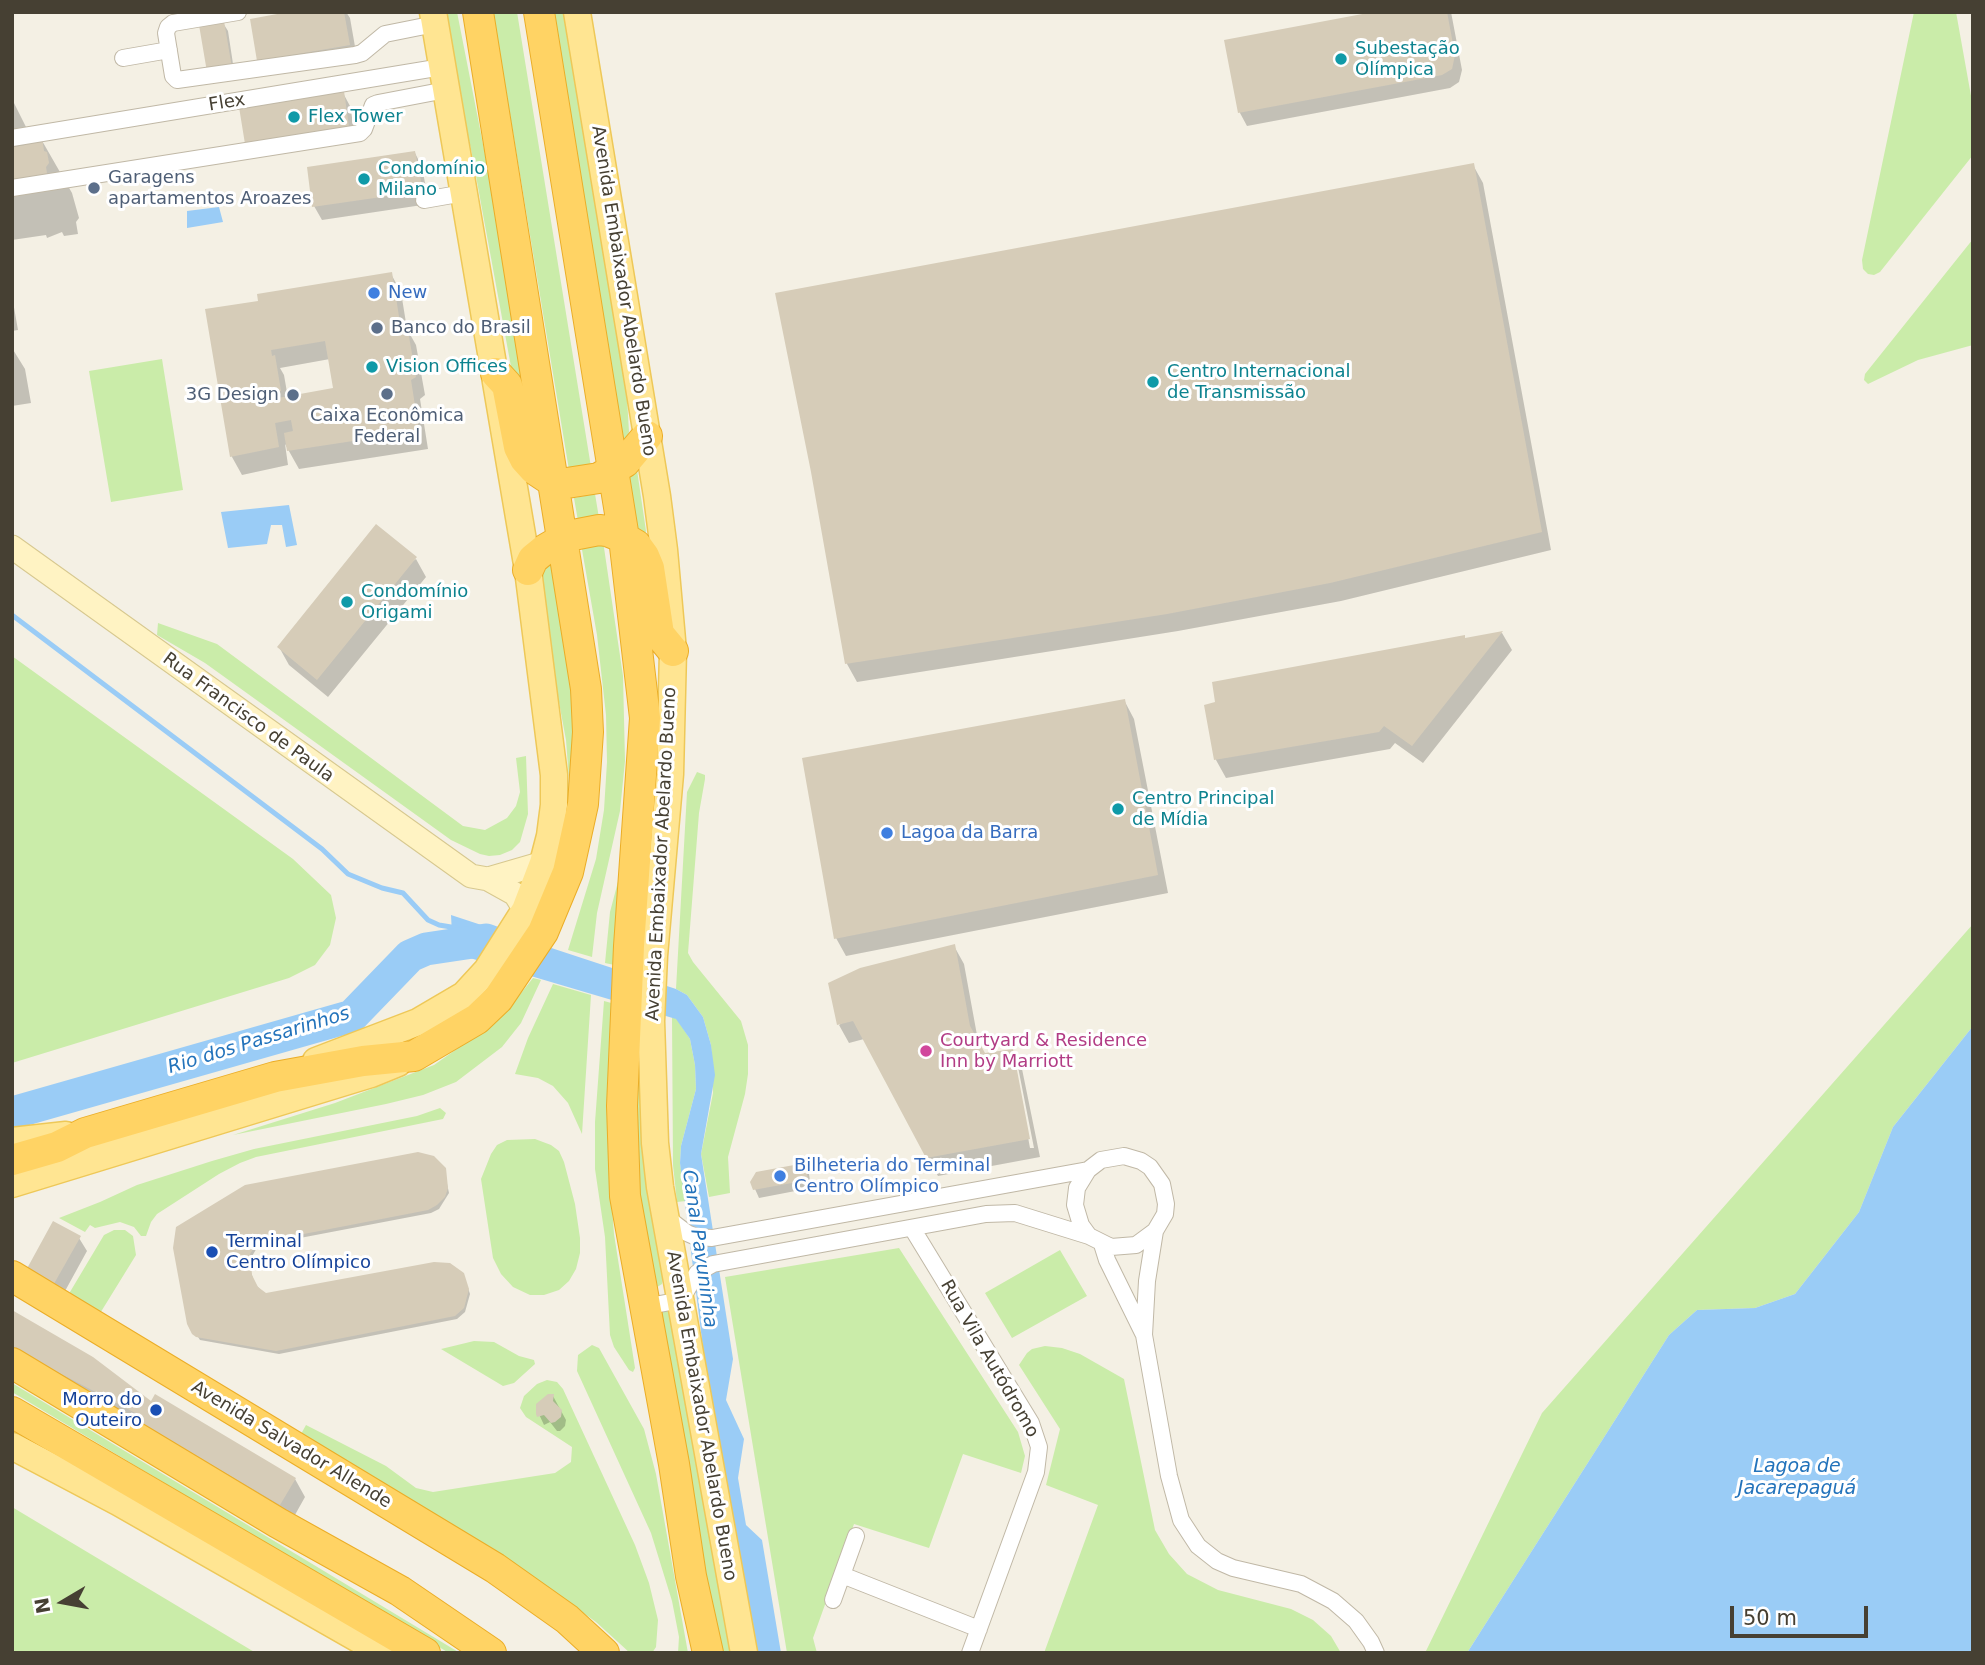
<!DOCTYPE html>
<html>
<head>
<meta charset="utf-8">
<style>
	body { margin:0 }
	#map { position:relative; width:1985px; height:1665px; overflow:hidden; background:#f4f0e4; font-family:"DejaVu Sans",sans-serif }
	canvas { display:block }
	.frame { position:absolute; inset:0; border:14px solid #464033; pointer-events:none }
	.north { position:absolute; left:28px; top:1567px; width:70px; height:70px; -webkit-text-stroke:5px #fff; paint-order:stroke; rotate:260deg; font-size:19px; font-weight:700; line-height:28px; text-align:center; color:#464033 }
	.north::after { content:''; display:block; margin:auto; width:24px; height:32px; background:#464033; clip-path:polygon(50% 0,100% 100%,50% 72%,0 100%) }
	.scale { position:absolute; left:1730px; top:1606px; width:138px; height:32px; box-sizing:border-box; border:4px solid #464033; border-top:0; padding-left:9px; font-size:21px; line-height:24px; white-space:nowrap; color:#464033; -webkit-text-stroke:5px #fff; paint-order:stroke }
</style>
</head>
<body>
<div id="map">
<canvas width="1985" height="1665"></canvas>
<div class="frame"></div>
<div class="north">N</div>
<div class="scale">50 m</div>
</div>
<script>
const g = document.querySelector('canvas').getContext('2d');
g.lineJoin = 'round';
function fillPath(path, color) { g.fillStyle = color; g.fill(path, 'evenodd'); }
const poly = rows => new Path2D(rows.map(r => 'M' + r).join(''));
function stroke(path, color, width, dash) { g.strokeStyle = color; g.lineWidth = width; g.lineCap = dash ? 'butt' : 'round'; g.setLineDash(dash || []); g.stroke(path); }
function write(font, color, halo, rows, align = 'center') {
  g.font = font + ' "DejaVu Sans",sans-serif'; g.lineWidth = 6; g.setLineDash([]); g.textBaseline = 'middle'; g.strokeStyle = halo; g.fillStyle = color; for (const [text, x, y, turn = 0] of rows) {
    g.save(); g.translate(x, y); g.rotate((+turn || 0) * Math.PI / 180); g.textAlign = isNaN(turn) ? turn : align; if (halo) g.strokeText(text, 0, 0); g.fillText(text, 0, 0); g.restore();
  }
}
fillPath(poly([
	[442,12,457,12,493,195,535,450,523,432,471,149,452,73],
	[493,12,517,12,591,467,569,470],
	[546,12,563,12,627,398,629,432,623,447],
	[1914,12,1956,12,1973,107,1973,155,1880,272,1874,275,1868,274,1863,269,1862,260],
	[1973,239,1973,345,1918,360,1868,384,1864,380,1865,374],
	[162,359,183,490,111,502,89,371],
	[637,470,646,531,645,536,633,530,626,480],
	[595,494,599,518,578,521,574,498],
	[603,541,623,676,625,761,620,811,597,913,592,957,568,950,596,859,604,810,607,762,606,715,597,635,581,544],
	[550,563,552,564,580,722,564,859,569,779,566,740,540,600,541,575],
	[158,623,217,644,463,826,485,830,507,818,516,806,520,792,516,758,526,756,528,814,520,842,512,850,500,855,489,856,480,854,451,840,205,663,157,635],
	[12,656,293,859,331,895,336,918,330,945,315,965,289,978,12,1063],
	[697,772,705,775,705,779,699,813,688,953,693,962,741,1021,748,1045,748,1074,745,1094,728,1157,730,1193,709,1197,701,1154,713,1093,711,1045,703,1017,687,995,676,989,687,792],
	[620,874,619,966,605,963,610,912],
	[1973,924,1973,1026,1893,1127,1859,1212,1795,1294,1755,1308,1697,1310,1669,1335,1467,1653,1425,1653,1542,1413],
	[533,978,541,980,521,1023,502,1047,456,1082,423,1095,386,1104,233,1135,335,1103,434,1065,471,1039,514,1002],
	[553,984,591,995,582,1134,568,1103,553,1086,538,1078,515,1074,528,1038],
	[604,1001,615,1004,609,1123,609,1167,614,1234,635,1368,633,1372,629,1370,614,1347,610,1335,605,1237,595,1169,595,1122],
	[638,1013,644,1149,663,1279,662,1284,654,1289,642,1228,635,1151],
	[672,1017,677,1019,690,1039,695,1065,696,1089,681,1146,680,1163,686,1201,677,1202,673,1165],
	[440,1108,446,1113,443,1119,256,1157,240,1163,219,1174,157,1214,151,1222,146,1236,141,1236,134,1227,120,1222,95,1228,90,1225,85,1232,59,1218,100,1202,137,1185,212,1161,254,1149,417,1116],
	[535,1139,551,1145,559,1151,564,1162,575,1204,580,1238,580,1253,576,1269,569,1281,559,1290,544,1295,530,1295,513,1287,501,1274,493,1258,481,1179,491,1154,497,1145,507,1140],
	[114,1230,125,1230,133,1236,136,1255,99,1315,67,1297,104,1235],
	[899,1248,1018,1432,1025,1456,1021,1473,963,1454,929,1548,854,1524,813,1638,817,1653,787,1653,725,1277],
	[1060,1250,1087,1296,1012,1338,985,1293],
	[668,1309,730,1653,717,1653,658,1311],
	[474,1341,494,1342,519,1356,534,1360,535,1364,514,1383,503,1386,441,1349],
	[592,1345,599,1348,644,1429,656,1474,688,1653,678,1653,679,1637,672,1601,651,1533,577,1371,578,1355],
	[1045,1346,1062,1348,1080,1354,1124,1379,1155,1530,1169,1554,1187,1574,1218,1590,1291,1609,1313,1620,1331,1636,1341,1653,1044,1653,1098,1505,1046,1485,1060,1429,1019,1365,1027,1353,1032,1349],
	[547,1380,557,1382,563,1389,635,1545,649,1583,658,1620,656,1647,652,1653,630,1653,596,1622,535,1578,296,1443,306,1425,386,1466,416,1488,433,1492,555,1473,571,1462,572,1447,526,1417,520,1408,524,1396,537,1384],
	[12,1383,460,1653,449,1653,12,1392],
	[12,1507,256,1653,12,1653]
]), '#caeca9');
fillPath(poly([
	[219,207,223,222,187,228,187,211],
	[289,505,297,545,286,547,282,525,271,525,267,544,228,548,221,512],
	[451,915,676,989,687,995,703,1017,711,1045,715,1075,701,1154,733,1359,726,1400,744,1439,738,1478,746,1525,762,1540,781,1653,748,1653,722,1501,680,1163,681,1146,696,1089,695,1065,690,1039,676,1019,453,953],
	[1973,1026,1973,1653,1467,1653,1669,1335,1697,1310,1755,1308,1795,1294,1859,1212,1893,1127]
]), '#9accf6');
fillPath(poly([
	[298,12,346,12,350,18,357,58,266,74,252,20],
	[1382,12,1451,12,1462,70,1459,82,1450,88,1247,126,1240,113,1226,42],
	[223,23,228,31,235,77,201,27],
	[343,93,350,106,356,140,246,143],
	[12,99,28,131,41,139,72,193,79,218,76,222,78,234,64,236,62,232,47,238,46,235,12,240],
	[415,153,422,167,429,204,322,220,314,206],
	[1473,165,1483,183,1551,550,1341,601,1178,631,857,682,847,664,812,472],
	[391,274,401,292,407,329,416,345,425,395,420,399,428,449,299,469,285,444,288,465,242,475,232,457,207,310,260,302],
	[330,359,335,390,288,398,284,375,280,368],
	[12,296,18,330,12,331],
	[12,348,25,369,31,403,12,406],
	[416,559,426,577,328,697,289,665,279,647],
	[1502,633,1512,650,1423,763,1395,743,1390,749,1226,778,1216,760,1206,706,1465,639],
	[1124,700,1134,719,1168,893,846,956,836,938],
	[954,946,964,964,979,1046,984,1055,1012,1051,1022,1069,1040,1157,938,1176,864,1039,849,1043,839,1025],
	[1015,1067,1018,1067,1034,1148,1030,1148],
	[804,1165,809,1174,811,1188,759,1198,755,1189],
	[444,1169,449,1193,439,1209,431,1213,258,1246,251,1258,251,1272,255,1284,266,1295,465,1279,470,1294,465,1312,457,1319,279,1354,200,1340,192,1328,175,1248],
	[79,1238,87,1251,59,1302,33,1287],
	[12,1312,152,1403,295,1479,305,1497,291,1522,12,1359],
	[553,1396,566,1420,565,1426,560,1431,557,1431,550,1422,544,1425,537,1410]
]), '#0003');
stroke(poly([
	[12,615,322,849,348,874,382,888,403,893,428,920,439,925,457,928]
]), '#9accf6', 5);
stroke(poly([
	[12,1113,352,1016,410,956,426,949,486,940,497,944]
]), '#9accf6', 33);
fillPath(poly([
	[288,12,344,12,350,45,257,61,250,19],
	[1373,12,1447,12,1455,55,1452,69,1442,75,1238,113,1224,40],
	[224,21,232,68,207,72,199,25],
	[344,91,349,127,245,144,239,107],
	[42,137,44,151,47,152,49,163,46,167,48,180,12,182,12,140,15,147,25,145,24,140],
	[415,151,423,191,312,207,307,167],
	[1474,163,1542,532,1330,583,1167,614,845,664,811,472,775,293],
	[392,272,400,323,407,325,416,377,411,380,419,431,287,451,284,433,293,431,291,420,275,423,279,447,230,457,205,309,258,301,257,294],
	[325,341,333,388,278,398,278,391,281,391,275,355,272,356,271,350],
	[376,524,417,557,317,680,277,647],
	[1503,631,1412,746,1384,726,1379,732,1214,760,1204,705,1215,702,1212,682,1465,635,1465,638],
	[1125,699,1158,875,834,939,802,758],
	[955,944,970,1026,985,1053,1013,1049,1030,1139,926,1158,853,1021,837,1025,828,983,860,968],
	[418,1152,434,1156,446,1168,448,1188,445,1197,437,1205,428,1210,257,1243,250,1254,252,1275,258,1287,266,1293,434,1262,450,1263,464,1273,469,1289,464,1308,455,1316,276,1351,196,1337,192,1334,187,1324,173,1248,176,1227,245,1185],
	[805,1163,808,1180,753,1190,750,1182,756,1172],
	[53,1221,81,1236,51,1289,24,1274],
	[12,1310,93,1357,151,1401,155,1394,296,1478,280,1505,139,1422,141,1416,12,1348],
	[548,1394,554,1394,553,1401,562,1410,561,1417,555,1422,551,1423,544,1415,537,1417,536,1414,536,1404]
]), '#d6ccb8');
const street = poly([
	[238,12,173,23,168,27,166,33,173,76,177,80,355,55,362,53,385,34,435,24],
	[123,58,169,50],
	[12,138,442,67],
	[12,188,360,133,364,129,373,105,378,103,446,90],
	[424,200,464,193],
	[666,1217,687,1233,696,1237,712,1238,1088,1170],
	[912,1228,1031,1423,1039,1447,1036,1472,970,1653],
	[1155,1231,1147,1281,1144,1335,1169,1476,1181,1520,1198,1546,1217,1561,1233,1568,1301,1584,1333,1601,1356,1621,1371,1642,1376,1653],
	[1102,1244,1107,1260,1143,1333],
	[644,1307,681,1300,697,1273,713,1264,986,1214,1015,1213,1089,1236,1111,1247,1136,1245,1155,1231,1165,1214,1166,1204,1162,1184,1150,1167,1141,1161,1124,1156,1101,1160,1088,1170,1077,1188,1075,1205,1081,1225,1089,1236],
	[842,1575,979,1629],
	[833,1600,856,1536]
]);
const secondary = poly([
	[12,547,471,876,488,879,515,894,525,910],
	[488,879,543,863]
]);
const primary = poly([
	[577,12,657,496,664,550,673,651,670,774,654,956,651,1021,655,1143,660,1187,744,1653],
	[316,1061,418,1022,464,995,487,970,525,910,543,863,550,836,554,805,554,775,528,570,433,12],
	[12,1141,66,1135],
	[12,1184,371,1074,398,1063],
	[12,1446,118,1502,383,1653]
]);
const highway = poly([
	[539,12,624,538,645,718,629,946,622,1106,625,1196,674,1464,691,1576,708,1653],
	[496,373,507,385,519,447,525,459,534,469,552,481,567,483,599,478,625,462,647,436],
	[528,570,533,559,544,550,568,536,599,530,607,531,624,538,636,545,644,556,649,568,659,634,673,651],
	[12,1160,57,1147,85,1133,275,1077,363,1061,414,1056,477,1019,498,999,543,932,568,872,583,804,588,732,586,689,478,12],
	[12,1276,495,1568,567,1619,604,1653],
	[12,1363,278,1523,400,1591,491,1653],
	[12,1412,425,1653]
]);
stroke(street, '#c0b8a6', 18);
stroke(secondary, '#d7c88f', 25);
stroke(primary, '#eec858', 29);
stroke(highway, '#ebad27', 32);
stroke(street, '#fff', 16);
stroke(secondary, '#fff3c3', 23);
stroke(primary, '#ffe592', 26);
stroke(highway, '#ffd364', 30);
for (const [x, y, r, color] of [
	[1341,59,7,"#0f9aa8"],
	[294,117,7,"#0f9aa8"],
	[364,179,7,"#0f9aa8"],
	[94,188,7,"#5c6f8a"],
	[374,293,7,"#3f7fe0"],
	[377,328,7,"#5c6f8a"],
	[372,367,7,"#0f9aa8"],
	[1153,382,7,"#0f9aa8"],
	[387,394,7,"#5c6f8a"],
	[293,395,7,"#5c6f8a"],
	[347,602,7,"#0f9aa8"],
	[1118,809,7,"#0f9aa8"],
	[887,833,7,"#3f7fe0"],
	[926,1051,7,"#d1479c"],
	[780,1176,7,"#3f7fe0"],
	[212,1252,7,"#1a4fb4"],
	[156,1410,7,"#1a4fb4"]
]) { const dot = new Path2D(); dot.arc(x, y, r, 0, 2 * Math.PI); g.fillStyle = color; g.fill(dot); stroke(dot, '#fff', 2.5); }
write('18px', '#0d838f', '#fff', [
	["Subestação",1355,49],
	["Olímpica",1355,70],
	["Flex Tower",308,117],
	["Condomínio",378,169],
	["Milano",378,190],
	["Vision Offices",386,367],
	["Centro Internacional",1167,372],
	["de Transmissão",1167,393],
	["Condomínio",361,592],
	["Origami",361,613],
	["Centro Principal",1132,799],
	["de Mídia",1132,820]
], 'left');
write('18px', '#464033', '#fff', [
	["Flex",227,103,-9],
	["Avenida Embaixador Abelardo Bueno",623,291,81],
	["Rua Francisco de Paula",248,718,36],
	["Avenida Embaixador Abelardo Bueno",662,854,-87],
	["Rua Vila Autódromo",989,1359,60],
	["Avenida Embaixador Abelardo Bueno",701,1416,80],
	["Avenida Salvador Allende",291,1445,31]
]);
write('18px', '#4e5e75', '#fff', [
	["Garagens",108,178],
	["apartamentos Aroazes",108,199],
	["Banco do Brasil",391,328],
	["3G Design",279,395,"right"],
	["Caixa Econômica",387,416,"center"],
	["Federal",387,437,"center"]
], 'left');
write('18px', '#366cbe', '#fff', [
	["New",388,293],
	["Lagoa da Barra",901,833],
	["Bilheteria do Terminal",794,1166],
	["Centro Olímpico",794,1187]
], 'left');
write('18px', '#b23c85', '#fff', [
	["Courtyard & Residence",940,1041],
	["Inn by Marriott",940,1062]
], 'left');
write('18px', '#164399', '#fff', [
	["Terminal",226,1242],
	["Centro Olímpico",226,1263],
	["Morro do",142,1400,"right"],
	["Outeiro",142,1421,"right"]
], 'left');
write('italic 19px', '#2373bb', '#fff', [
	["Rio dos Passarinhos",259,1041,-17],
	["Canal Pavuninha",699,1249,82],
	["Lagoa de",1797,1467],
	["Jacarepaguá",1797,1489]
]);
</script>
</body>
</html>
